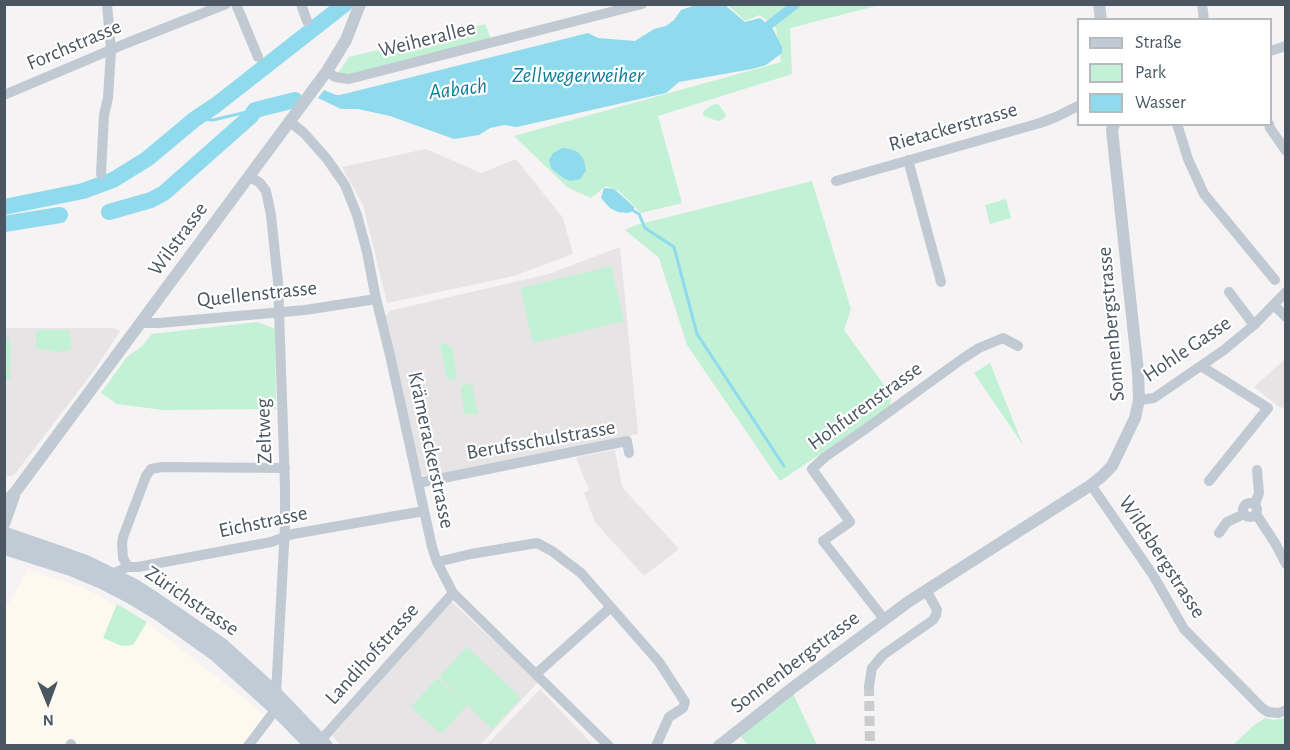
<!DOCTYPE html>
<html>
<head>
<meta charset="utf-8">
<style>
	body { margin:0 }
	#map { position:relative; width:1290px; height:750px; overflow:hidden; background:#f5f3f3; font-family:"Alegreya Sans",sans-serif }
	canvas { display:block }
	.frame { position:absolute; inset:0; border:6px solid #4a5661; pointer-events:none }
	.legend { position:absolute; left:1077px; top:18px; width:195px; height:108px; box-sizing:border-box; background:#fff; border:2px solid #b7bbc0; margin:0; padding:8px 10px; list-style:none; font-size:18px; color:#4a5661 }
	.legend li { display:flex; align-items:center; gap:12px; height:30px }
	.legend b { width:30px; border:2px solid #b7bbc0 }
	.north { position:absolute; left:18px; top:672px; width:60px; height:60px; -webkit-text-stroke:4px #fff; paint-order:stroke; rotate:179deg; font-size:16px; font-weight:700; line-height:24px; text-align:center; color:#4a5661 }
	.north::after { content:''; display:block; margin:auto; width:21px; height:27px; background:#4a5661; clip-path:polygon(50% 0,100% 100%,50% 72%,0 100%) }
</style>
</head>
<body>
<div id="map">
<canvas width="1290" height="750"></canvas>
<div class="frame"></div>
<ul class="legend">
<li><b style="height:8px;background:#c1cbd6"></b>Straße</li>
<li><b style="height:16px;background:#c3f1d5"></b>Park</li>
<li><b style="height:16px;background:#90daee"></b>Wasser</li>
</ul>
<div class="north">N</div>
</div>
<script>
const g = document.querySelector('canvas').getContext('2d');
g.lineJoin = 'round';
function fillPath(path, color) { g.fillStyle = color; g.fill(path, 'evenodd'); }
const poly = rows => new Path2D(rows.map(r => 'M' + r).join(''));
function stroke(path, color, width, dash) { g.strokeStyle = color; g.lineWidth = width; g.lineCap = dash ? 'butt' : 'round'; g.setLineDash(dash || []); g.stroke(path); }
function write(font, color, halo, rows, align = 'center') {
  g.font = font + ' "Alegreya Sans",sans-serif'; g.lineWidth = 4.5; g.setLineDash([]); g.textBaseline = 'middle'; g.strokeStyle = halo; g.fillStyle = color; for (const [text, x, y, turn = 0] of rows) {
    g.save(); g.translate(x, y); g.rotate((+turn || 0) * Math.PI / 180); g.textAlign = isNaN(turn) ? turn : align; if (halo) g.strokeText(text, 0, 0); g.fillText(text, 0, 0); g.restore();
  }
}
fillPath(poly([
	[27,569,84,588,145,621,265,715,243,745,69,744,68,746,5,745,4,610,15,593]
]), '#fdf9ef');
fillPath(poly([
	[426,149,481,173,516,159,563,218,573,254,514,276,387,303,363,205,342,167],
	[620,247,638,434,429,476,422,475,420,472,386,321,386,316,389,311,549,274],
	[5,328,114,328,120,331,93,372,14,475,5,477],
	[1285,359,1285,408,1279,407,1254,387],
	[615,450,622,487,679,549,644,576,595,522,584,493,589,490,577,460,577,457],
	[451,601,538,682,480,745,341,745,332,736],
	[540,689,593,745,486,746]
]), '#e6e4e5');
fillPath(poly([
	[728,5,880,5,790,28,792,74,658,116,682,203,641,213,619,191,606,186,591,198,567,187,514,136,781,62,776,28,760,15,745,21],
	[485,24,491,39,354,74,338,73,349,57],
	[718,104,725,113,726,116,723,119,719,121,715,120,704,116,703,112,706,109,712,105],
	[812,181,851,309,844,330,892,396,889,408,780,481,687,345,659,258,625,230,636,225],
	[1006,199,1011,218,990,224,985,205],
	[611,266,624,321,533,343,520,288],
	[257,322,275,329,276,409,163,410,117,404,101,393,127,357,142,346,152,334],
	[36,330,69,330,72,349,58,352,36,348],
	[4,337,8,337,11,348,10,379,5,381],
	[442,343,445,343,452,348,457,376,456,378,451,380,447,379,440,345],
	[990,363,1023,445,974,373],
	[470,383,472,384,478,414,466,414,464,412,461,389,462,386],
	[117,604,147,622,133,645,122,646,103,638],
	[467,647,521,698,492,729,439,677],
	[437,678,467,705,441,734,411,707],
	[791,689,817,745,748,745,736,731],
	[1265,718,1274,720,1285,718,1285,745,1233,745,1253,726]
]), '#c3f1d5');
fillPath(poly([
	[696,5,725,5,745,22,760,18,773,29,782,47,782,53,766,65,752,69,679,82,666,93,517,127,504,125,490,128,479,135,454,139,390,116,358,109,341,109,318,98,324,90,336,95,340,95,588,33,598,38,635,41,654,29,666,26,674,20,681,10],
	[562,148,570,149,578,152,584,160,586,171,580,179,570,181,563,178,551,168,549,160,553,153],
	[604,188,614,189,621,195,634,207,634,211,628,213,618,212,610,208,601,198]
]), '#90daee');
stroke(poly([
	[195,119,213,120,255,110],
	[634,211,639,214,645,228,674,247,697,334,784,466]
]), '#90daee', 3);
stroke(poly([
	[769,25,796,4]
]), '#90daee', 9);
stroke(poly([
	[4,207,83,191,113,180,147,159,195,119,216,105,345,4],
	[109,212,151,200,164,193,251,116,255,110,295,100],
	[4,224,60,215]
]), '#90daee', 16);
stroke(poly([
	[869,686,870,746]
]), '#caccce', 10, [10, 5]);
stroke(poly([
	[236,4,258,57],
	[301,4,307,21],
	[1202,4,1204,20],
	[1270,51,1286,46],
	[327,71,335,77,349,79,642,4],
	[4,95,127,43,226,4],
	[289,121,304,133,327,159,345,185,357,215,367,252,375,294,390,355,432,547,437,562,453,593,609,746],
	[1177,124,1188,159,1204,194,1275,280],
	[1269,124,1270,128,1286,151],
	[908,160,941,282],
	[101,174,104,115,108,98,111,50,107,4],
	[249,176,260,183,266,191,271,215,278,282,285,487,285,526,276,694],
	[836,181,1040,123,1056,117,1078,106],
	[1229,292,1254,325],
	[1274,305,1286,317],
	[140,323,159,323,305,310,376,299],
	[1201,366,1268,408,1209,481],
	[1139,400,1154,398,1224,350,1254,325,1286,292],
	[418,483,627,441,629,453],
	[1091,485,1153,575,1184,629,1262,708,1268,712,1279,713,1286,710],
	'1243 510a7 7 0 1 1 14 0a7 7 0 1 1-14 0Z',
	[1255,504,1259,493,1257,470],
	[1256,514,1275,543,1286,564],
	[1219,533,1227,522,1244,514],
	[437,562,471,554,537,543,552,551,581,573,659,662,685,702,683,708,669,717,656,746],
	[128,567,123,558,122,544,123,537,146,476,151,469,162,467,285,468],
	[111,574,128,567,138,567,271,542,293,534,424,511],
	[884,619,823,541,850,522,812,469,825,457,864,430,962,359,979,348,1003,338,1018,346],
	[536,674,611,607],
	[869,686,872,668,883,655,933,620,936,615,937,610,926,590],
	[321,740,453,593],
	[70,746,71,744],
	[248,746,276,709]
]), '#c1cad2', 10);
stroke(poly([
	[1099,4,1101,20],
	[4,504,16,491,327,71,346,40,360,4],
	[4,524,14,496],
	[719,746,791,689,908,602,1091,485,1101,477,1112,466,1135,418,1139,400,1138,372,1112,130,1114,124]
]), '#c1cad2', 12);
stroke(poly([
	[6,534,64,554,86,562,133,585,155,599,222,645,276,694,326,746],
	[5,548,71,569,102,582,129,596,159,614,215,654,276,709,312,746]
]), '#c1cbd6', 14);
write('21px', '#4a5661', '#fff', [
	["Weiherallee",427,39,-14],
	["Forchstrasse",74,45,-23],
	["Rietackerstrasse",953,127,-16],
	["Wilstrasse",178,239,-54],
	["Quellenstrasse",257,294,-6],
	["Sonnenbergstrasse",1111,324,-95],
	["Hohle Gasse",1187,349,-34],
	["Hohfurenstrasse",865,406,-36],
	["Zeltweg",264,431,-92],
	["Berufsschulstrasse",541,440,-10],
	["Krämerackerstrasse",431,450,78],
	["Eichstrasse",263,522,-12],
	["Wildsbergstrasse",1162,557,57],
	["Zürichstrasse",192,601,34],
	["Landihofstrasse",372,654,-48],
	["Sonnenbergstrasse",795,662,-37]
]);
write('italic 22px', '#0c7c9b', '#fff', [
	["Zellwegerweiher",578,75],
	["Aabach",458,89,-7]
]);
</script>
</body>
</html>
